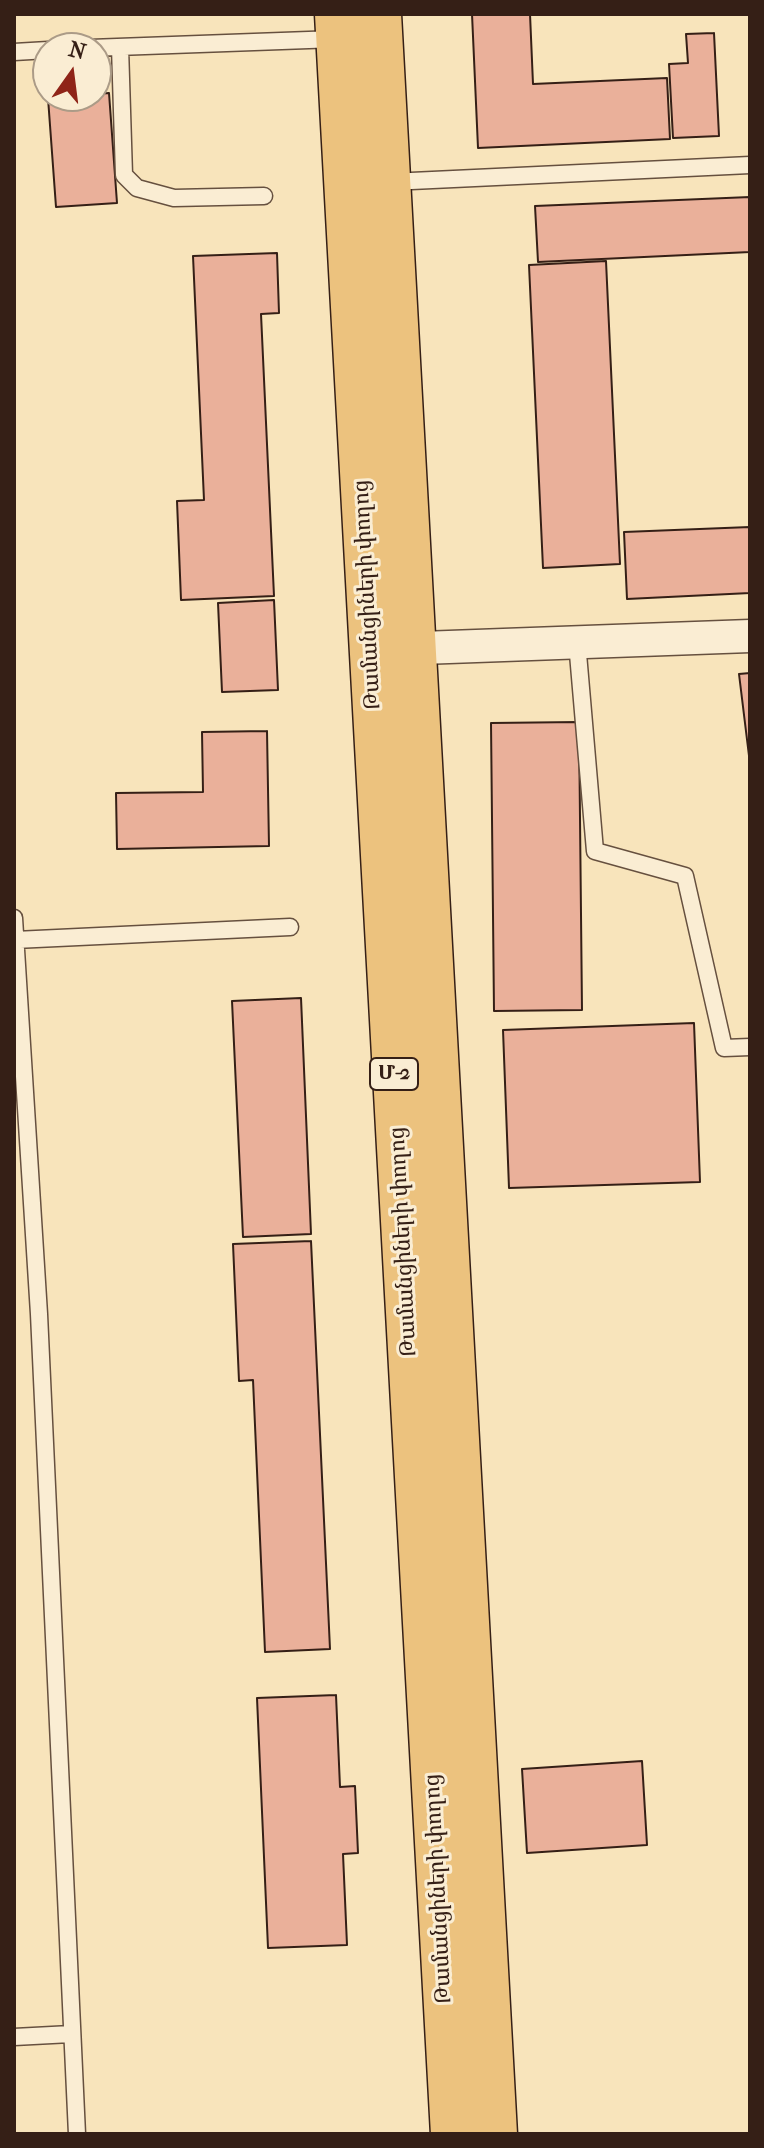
<!DOCTYPE html>
<html>
<head>
<meta charset="utf-8">
<style>
	body { margin:0 }
	#map { position:relative; width:764px; height:2148px; overflow:hidden; background:#f8e4bb; font-family:"IM FELL French Canon",serif }
	canvas { display:block }
	.frame { position:absolute; inset:0; border:16px solid #351f16; pointer-events:none }
	.north { position:absolute; left:32px; top:32px; width:80px; height:80px; box-sizing:border-box; background:#faedd3; border:2px solid #ab9b87; border-radius:50%; rotate:14deg; font-size:22px; font-weight:700; line-height:32px; text-align:center; color:#351f16 }
	.north::after { content:''; display:block; margin:auto; width:28px; height:36px; background:#8f2418; clip-path:polygon(50% 0,100% 100%,50% 72%,0 100%) }
</style>
</head>
<body>
<div id="map">
<canvas width="764" height="2148"></canvas>
<div class="frame"></div>
<div class="north">N</div>
</div>
<script>
const g = document.querySelector('canvas').getContext('2d');
g.lineJoin = 'round';
function fillPath(path, color) { g.fillStyle = color; g.fill(path, 'evenodd'); }
const poly = rows => new Path2D(rows.map(r => 'M' + r).join(''));
function stroke(path, color, width, dash) { g.strokeStyle = color; g.lineWidth = width; g.lineCap = dash ? 'butt' : 'round'; g.setLineDash(dash || []); g.stroke(path); }
function write(font, color, halo, rows, align = 'center') {
  g.font = font + ' "IM FELL French Canon","Noto Serif Armenian",serif'; g.lineWidth = 6; g.setLineDash([]); g.textBaseline = 'middle'; g.strokeStyle = halo; g.fillStyle = color; for (const [text, x, y, turn = 0] of rows) {
    g.save(); g.translate(x, y); g.rotate((+turn || 0) * Math.PI / 180); g.textAlign = isNaN(turn) ? turn : align; if (halo) g.strokeText(text, 0, 0); g.fillText(text, 0, 0); g.restore();
  }
}
const building = poly([
	[472,14,530,14,533,84,667,78,670,139,478,148,472,14],
	[714,33,719,136,673,138,669,64,688,63,686,34,714,33],
	[109,93,117,203,56,207,48,98,109,93],
	[750,197,750,252,538,262,535,206,750,197],
	[277,253,279,313,261,314,274,596,181,600,177,501,204,500,193,256,277,253],
	[606,261,620,564,543,568,529,265,606,261],
	[750,527,750,593,627,599,624,532,750,527],
	[274,600,278,690,222,692,218,603,274,600],
	[750,673,750,764,739,674,750,673],
	[579,722,582,1010,494,1011,491,723,579,722],
	[267,731,269,846,117,849,116,793,203,792,202,732,267,731],
	[301,998,311,1234,243,1237,232,1001,301,998],
	[694,1023,700,1182,509,1188,503,1030,694,1023],
	[311,1241,330,1649,265,1652,253,1380,239,1381,233,1244,311,1241],
	[336,1695,340,1787,355,1786,358,1853,343,1854,347,1945,268,1948,257,1698,336,1695],
	[642,1761,647,1845,527,1853,522,1769,642,1761]
]);
fillPath(building, '#eab09a');
stroke(building, '#351f16', 2);
const lane = poly([
	[120,47,124,175,137,188,174,198,264,196],
	[90,48,336,39],
	[14,52,48,50],
	[390,182,750,165],
	[577,642,595,851,685,876,724,1048,750,1047],
	[14,918,39,1314,77,2134],
	[15,940,290,927],
	[14,2037,71,2034]
]);
const street = poly([
	[394,649,750,636]
]);
const primary = poly([
	[337,14,453,2134],
	[379,14,495,2134]
]);
stroke(lane, '#66503f', 19);
stroke(street, '#66503f', 35);
stroke(primary, '#351f16', 47);
stroke(lane, '#faedd3', 16);
stroke(street, '#faedd3', 32);
stroke(primary, '#ecc27e', 44);
for (const [x, y, w] of [
	[394,1074,48]
]) { const box = new Path2D(); box.roundRect(x - w / 2, y - 16, w, 32, 6); g.fillStyle = '#faedd3'; g.fill(box); stroke(box, '#351f16', 2); }
write('bold 20px', '#351f16', null, [
	["Մ-2",394,1074]
]);
write('22px', '#351f16', '#faedd3', [
	["Թամանցիների փողոց",368,595,-93],
	["Թամանցիների փողոց",404,1242,-93],
	["Թամանցիների փողոց",439,1889,-93]
]);
</script>
</body>
</html>
